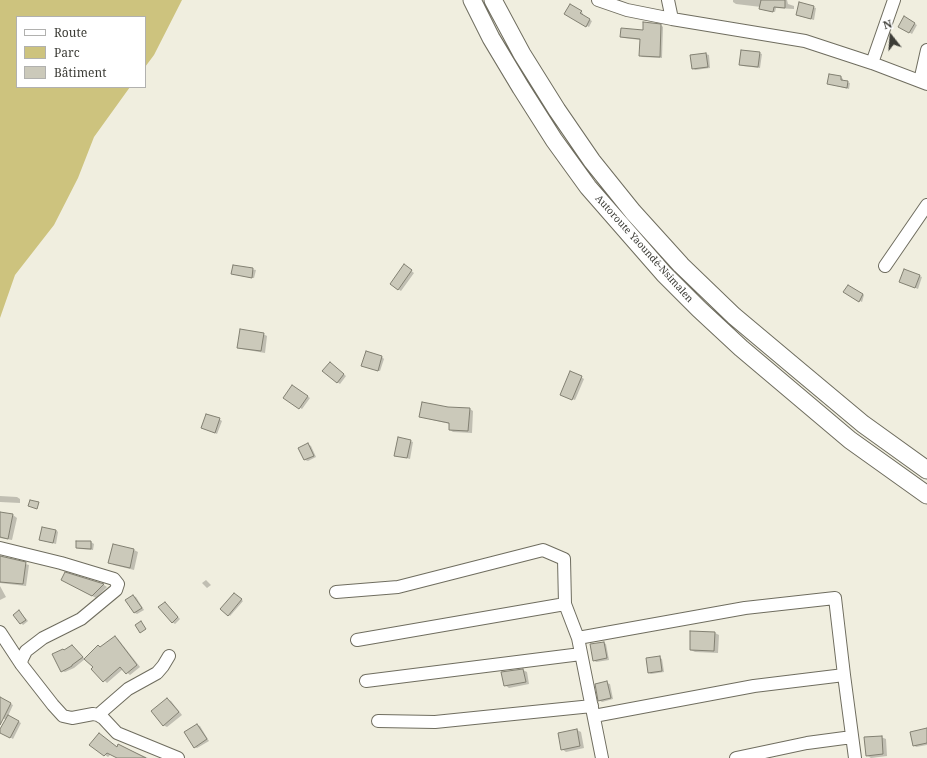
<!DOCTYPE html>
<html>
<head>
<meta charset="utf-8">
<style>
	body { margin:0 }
	#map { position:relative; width:927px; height:758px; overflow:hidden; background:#f0eedf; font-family:"Noto Serif",serif }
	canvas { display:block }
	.legend { position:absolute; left:16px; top:16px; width:130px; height:72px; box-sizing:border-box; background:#fff; border:1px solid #b1b1af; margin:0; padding:5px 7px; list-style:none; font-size:12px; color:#3c3c36 }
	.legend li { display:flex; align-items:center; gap:8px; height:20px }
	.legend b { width:20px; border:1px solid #b1b1af }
	.north { position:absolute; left:871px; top:16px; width:40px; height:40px; -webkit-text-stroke:3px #fff; paint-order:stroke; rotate:343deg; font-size:11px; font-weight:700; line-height:16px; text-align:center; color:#3c3c36 }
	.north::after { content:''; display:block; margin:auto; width:14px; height:18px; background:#3c3c36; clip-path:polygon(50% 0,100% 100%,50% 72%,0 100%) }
</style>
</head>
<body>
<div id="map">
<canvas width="927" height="758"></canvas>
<ul class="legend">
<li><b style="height:5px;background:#fff"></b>Route</li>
<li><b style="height:11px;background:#cdc37e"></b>Parc</li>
<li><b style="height:11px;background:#cbc9ba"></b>Bâtiment</li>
</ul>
<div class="north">N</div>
</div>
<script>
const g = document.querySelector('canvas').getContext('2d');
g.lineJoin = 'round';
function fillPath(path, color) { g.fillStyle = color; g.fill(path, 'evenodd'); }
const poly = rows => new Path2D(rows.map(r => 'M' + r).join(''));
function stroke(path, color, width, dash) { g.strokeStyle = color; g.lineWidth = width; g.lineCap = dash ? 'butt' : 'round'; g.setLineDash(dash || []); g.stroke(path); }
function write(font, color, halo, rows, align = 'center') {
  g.font = font + ' "Noto Serif",serif'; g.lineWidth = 3.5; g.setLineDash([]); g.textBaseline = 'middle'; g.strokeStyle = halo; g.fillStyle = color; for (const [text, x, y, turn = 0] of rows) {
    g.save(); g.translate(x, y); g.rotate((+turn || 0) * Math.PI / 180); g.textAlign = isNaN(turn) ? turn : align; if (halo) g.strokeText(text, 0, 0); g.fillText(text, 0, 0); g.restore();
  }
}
fillPath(poly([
	[0,0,182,0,154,55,145,67,145,17,17,17,17,87,130,87,94,137,78,178,54,225,15,275,0,318]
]), '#cdc37e');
fillPath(poly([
	[733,0,787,0,788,4,794,6,794,9,776,8,775,12,763,10,761,9,761,7,736,4,733,2],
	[800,3,816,8,814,20,799,16],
	[570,5,583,13,582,15,592,21,589,27,565,14],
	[904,18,917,25,912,34,899,26],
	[661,25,663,27,662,58,642,57,640,55,640,40,624,38,621,37],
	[759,53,762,54,760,68,743,66,741,65],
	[706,54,709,55,710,68,695,70,693,68],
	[841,77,843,79,843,81,850,83,849,89,828,84],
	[233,266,256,270,254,278,232,274],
	[406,267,414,273,401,291,398,289],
	[905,270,922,277,918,289,903,283],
	[848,286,864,295,862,302,845,292],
	[263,334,267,336,265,353,242,349,238,347],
	[382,357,384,359,380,371,365,367],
	[332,365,346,376,340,384,337,382],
	[581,377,584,379,575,400,564,396],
	[292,386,310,398,302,409,284,397],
	[448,408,470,409,473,411,472,433,453,432,450,430,450,424,424,418,420,416],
	[219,419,222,421,217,434,202,428],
	[410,441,413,442,410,459,395,455],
	[308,444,311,446,316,457,308,461,305,460,300,448],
	[0,496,17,497,20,499,20,503,0,502],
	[0,513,13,515,17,518,12,540,0,538],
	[56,530,58,532,56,544,40,540],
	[77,542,91,542,94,544,93,550,80,549,77,548],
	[114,545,134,550,138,552,134,570,114,565,110,562],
	[0,557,29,565,26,586,0,583],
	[65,573,104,585,107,587,96,598,66,582],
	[206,580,211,585,207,588,202,583],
	[0,586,6,597,0,600],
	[236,595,243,601,230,616,229,615],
	[133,596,136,597,144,610,137,614,135,613,127,600],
	[165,603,180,619,175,624,172,622],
	[19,611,28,621,23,625,14,615],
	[715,633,719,635,718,653,695,652,691,650],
	[115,637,118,639,140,667,130,675,123,669,107,683,93,669,100,647],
	[604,643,606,644,609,660,596,662,594,660],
	[72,646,85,659,74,668,65,672,62,671,65,651],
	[660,658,662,659,664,672,651,674,649,673],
	[523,670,527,672,529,684,509,688,505,685],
	[607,683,610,684,613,699,602,702,599,700],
	[0,698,13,705,8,716,21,723,13,739,0,731,6,720,0,716],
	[167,699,171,701,182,715,167,727,163,725],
	[197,725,200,726,209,741,197,748,194,747],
	[927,729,927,745,916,747,914,745],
	[577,730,581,732,584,748,566,752,562,749],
	[881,737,886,739,887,756,871,758,866,755],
	[91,745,117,748,119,745,148,758,119,758,111,754,108,757]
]), '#0003');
const building = poly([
	[761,0,785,0,785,8,774,7,773,12,759,9,761,0],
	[799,2,814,6,811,19,796,15,799,2],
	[570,4,582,11,580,13,590,19,586,27,564,14,570,4],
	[904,16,915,23,909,33,898,27,904,16],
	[643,22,661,24,660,57,639,56,640,39,620,37,621,28,643,30,643,22],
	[741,50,760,52,758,67,739,65,741,50],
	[706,53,708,67,692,69,690,55,706,53],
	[829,74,841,76,841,80,848,81,847,88,827,84,829,74],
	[404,264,412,270,398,290,390,284,404,264],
	[233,265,253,268,252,278,231,274,233,265],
	[904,269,920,275,915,288,899,282,904,269],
	[848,285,863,294,859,302,843,292,848,285],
	[240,329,264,333,261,351,237,348,240,329],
	[366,351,382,356,378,371,361,366,366,351],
	[330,362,344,374,337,383,322,371,330,362],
	[570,371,582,376,572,400,560,395,570,371],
	[292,385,308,396,299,409,283,398,292,385],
	[422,402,448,407,470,408,468,431,449,430,449,423,419,417,422,402],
	[206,414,220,418,215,433,201,428,206,414],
	[398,437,411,440,407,458,394,456,398,437],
	[308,443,314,456,304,460,298,448,308,443],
	[30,500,39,502,37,509,28,506,30,500],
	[0,512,13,514,8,539,0,537,0,512],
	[42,527,56,530,53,543,39,540,42,527],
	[76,541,91,541,91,549,76,548,76,541],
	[113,544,134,549,130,568,108,563,113,544],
	[0,556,26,562,23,584,0,582,0,556],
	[65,572,104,584,92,596,61,580,65,572],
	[234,593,242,599,228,616,220,609,234,593],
	[133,595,142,608,134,613,125,600,133,595],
	[165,602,178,617,172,623,158,607,165,602],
	[19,610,26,620,20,624,13,615,19,610],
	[141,621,146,629,140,633,135,625,141,621],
	[690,631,715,632,714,651,690,650,690,631],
	[115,636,137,665,126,674,120,667,103,682,91,669,93,667,84,659,98,645,100,647,115,636],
	[604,642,607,658,593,661,590,644,604,642],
	[72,645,83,657,72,665,72,666,61,672,52,654,63,649,64,650,72,645],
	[660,656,662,671,648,673,646,658,660,656],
	[523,669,526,682,504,686,501,672,523,669],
	[607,681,611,698,598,701,595,684,607,681],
	[0,697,11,703,0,725,0,697],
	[167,698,179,712,163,726,151,711,167,698],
	[8,715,19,721,10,738,0,733,0,729,8,715],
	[197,724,207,739,194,748,184,732,197,724],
	[927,728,927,743,913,746,910,732,927,728],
	[577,729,580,746,561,750,558,733,577,729],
	[99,733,117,747,118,744,146,758,117,758,107,753,104,756,89,745,99,733],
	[882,736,883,754,866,756,864,737,882,736]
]);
fillPath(building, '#cbc9ba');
stroke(building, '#828072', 1);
const minor = poly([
	[598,0,627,10,672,19,805,41,872,63,927,84],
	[668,0,672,19],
	[872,63,894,0],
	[920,81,927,50],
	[885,266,927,205],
	[0,548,61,563,114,579,118,584,116,590,81,619,43,638,26,651,22,659,21,664],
	[336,592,398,587,543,550,564,559,565,604,578,638,602,758],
	[0,632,21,664,53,705,63,716,72,718,93,714,98,715,103,718,117,733,178,758],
	[578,638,745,608,835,598,844,675,855,758],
	[357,640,565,604],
	[366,681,581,654],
	[98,715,128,689,157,673,163,666,169,656],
	[594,716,754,686,844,675],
	[378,721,435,722,592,706],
	[736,758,807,743,852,737]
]);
const highway = poly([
	[472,0,491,38,521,88,554,140,588,187,664,274,699,309,741,348,850,440,927,495],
	[493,0,522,54,557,110,592,161,633,212,681,265,734,316,796,368,863,424,927,470]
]);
stroke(minor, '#6f6d5f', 14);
stroke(highway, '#6f6d5f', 19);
stroke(minor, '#fff', 12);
stroke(highway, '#fff', 17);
write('10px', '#3c3c36', '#fff', [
	["Autoroute Yaoundé-Nsimalen",644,249,48]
]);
</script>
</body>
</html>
